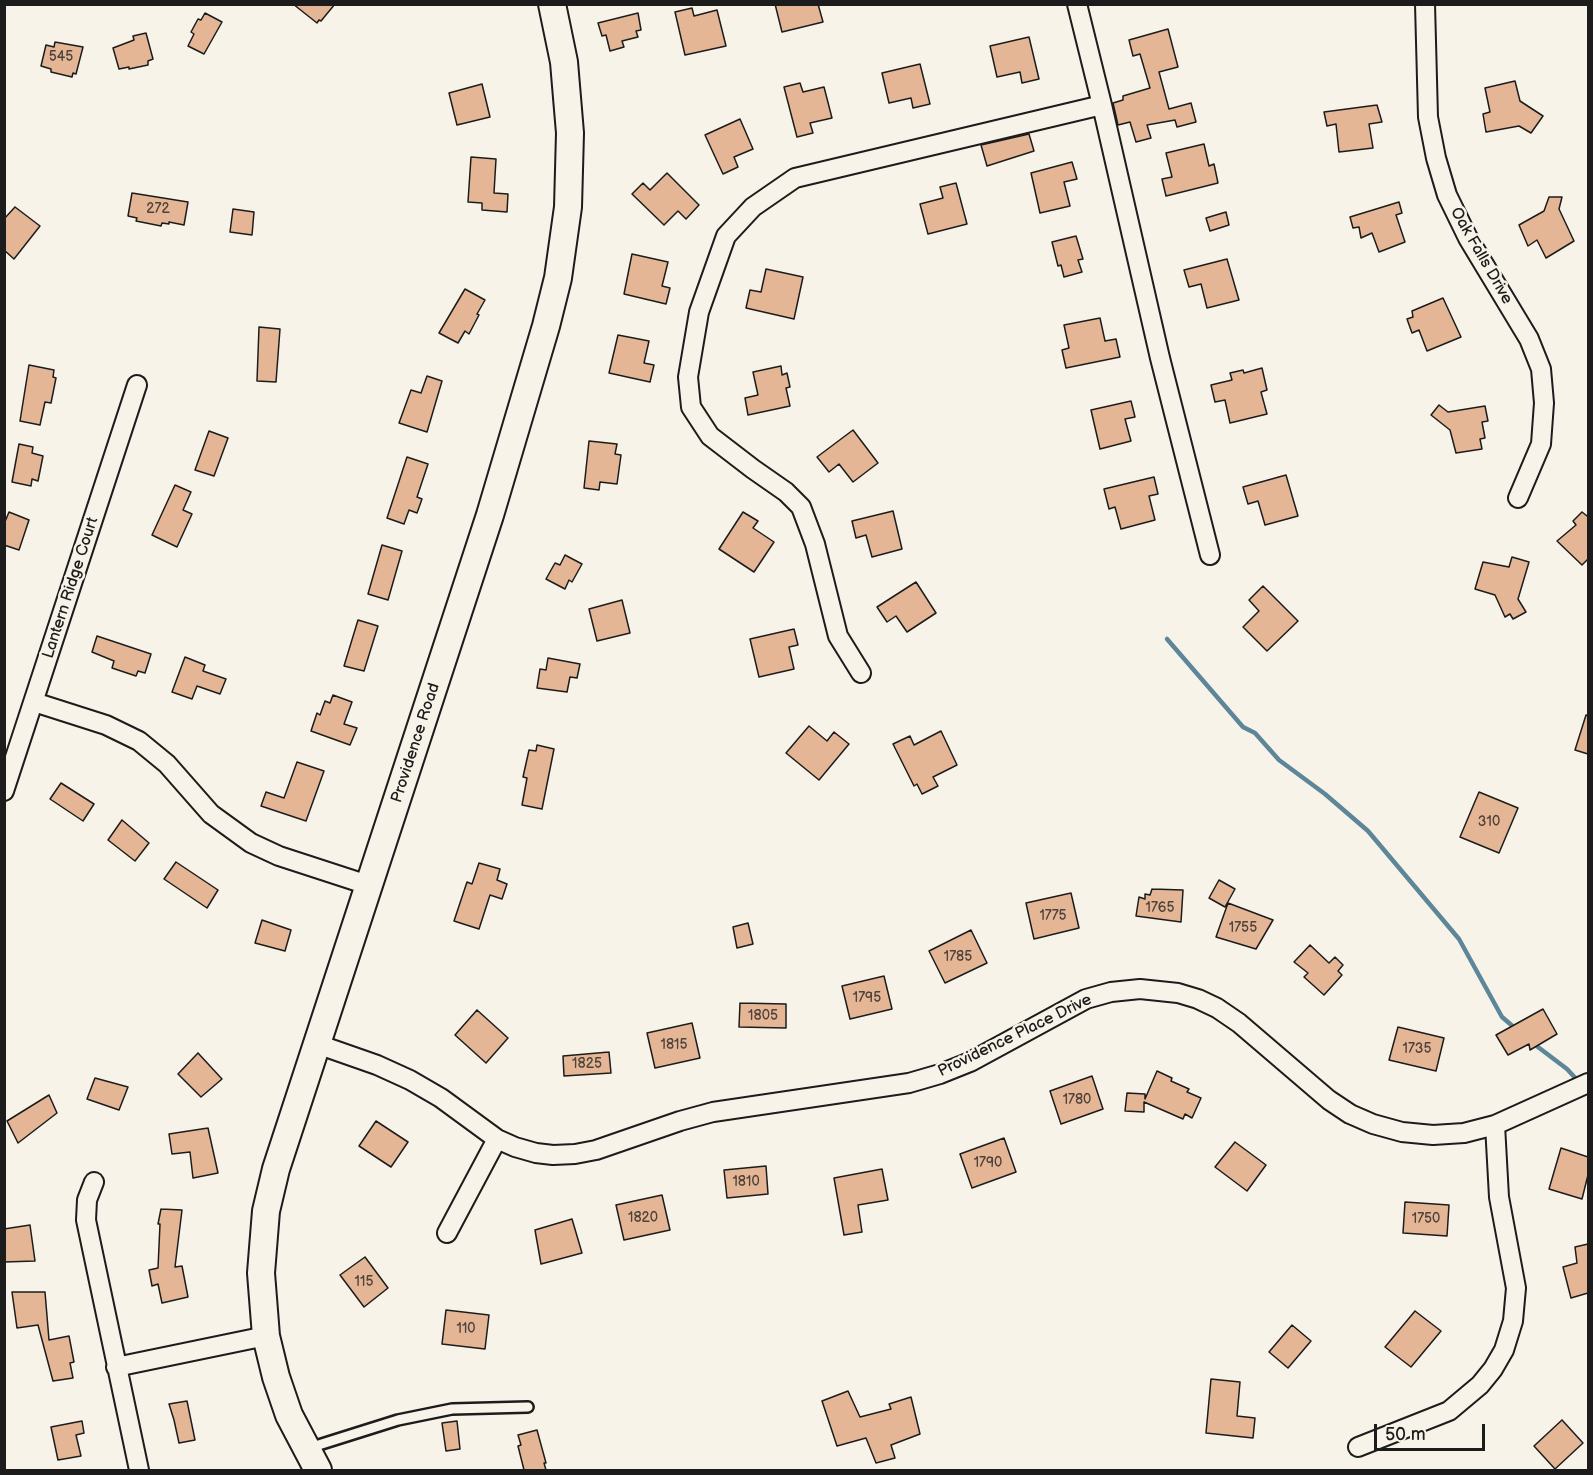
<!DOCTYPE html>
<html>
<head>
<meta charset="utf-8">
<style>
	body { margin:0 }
	#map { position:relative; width:1593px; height:1475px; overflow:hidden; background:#f7f3e8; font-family:"Balsamiq Sans",sans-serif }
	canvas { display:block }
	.frame { position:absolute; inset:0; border:6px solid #1c1c1c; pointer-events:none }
	.scale { position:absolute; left:1374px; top:1424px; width:111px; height:27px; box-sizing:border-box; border:3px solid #1c1c1c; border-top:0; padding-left:8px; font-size:18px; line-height:21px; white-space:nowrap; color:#1c1c1c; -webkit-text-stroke:4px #f7f3e8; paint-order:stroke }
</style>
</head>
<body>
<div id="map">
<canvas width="1593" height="1475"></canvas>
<div class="frame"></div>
<div class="scale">50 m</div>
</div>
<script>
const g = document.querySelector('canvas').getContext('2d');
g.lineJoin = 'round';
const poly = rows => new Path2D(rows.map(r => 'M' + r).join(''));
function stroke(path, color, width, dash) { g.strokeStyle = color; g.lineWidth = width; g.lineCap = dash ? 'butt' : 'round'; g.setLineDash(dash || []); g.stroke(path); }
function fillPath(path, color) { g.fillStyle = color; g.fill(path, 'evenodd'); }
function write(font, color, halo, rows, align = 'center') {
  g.font = font + ' "Balsamiq Sans",sans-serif'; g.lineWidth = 5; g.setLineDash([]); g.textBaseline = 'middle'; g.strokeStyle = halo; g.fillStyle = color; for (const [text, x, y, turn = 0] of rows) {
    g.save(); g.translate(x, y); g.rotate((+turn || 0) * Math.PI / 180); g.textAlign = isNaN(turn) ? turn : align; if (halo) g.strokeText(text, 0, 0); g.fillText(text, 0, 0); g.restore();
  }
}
stroke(poly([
	[1167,639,1243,727,1255,733,1279,760,1325,794,1368,831,1459,939,1502,1017,1516,1029],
	[1534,1044,1567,1069,1580,1083]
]), '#5e8699', 4.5);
const building = poly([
	[293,4,335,4,321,21,319,20,317,23,293,4],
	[775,4,818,4,823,22,782,32,775,4],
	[692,8,694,16,717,10,726,46,685,55,675,12,692,8],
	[205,13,222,22,204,54,188,46,194,34,191,32,198,19,201,20,205,13],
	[638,13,641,30,636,31,638,37,622,41,624,47,610,51,606,35,602,36,598,23,638,13],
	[1168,29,1178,67,1159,72,1169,109,1191,103,1196,122,1177,127,1175,120,1147,125,1151,138,1136,142,1130,122,1118,125,1113,103,1123,100,1123,96,1150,88,1140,54,1133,56,1129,40,1168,29],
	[146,33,153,59,148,61,148,65,129,69,129,67,119,69,113,48,134,40,133,36,146,33],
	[1029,37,1039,79,1022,83,1020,72,997,77,990,46,1029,37],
	[55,42,83,47,76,74,73,73,72,77,51,72,51,69,41,66,46,45,54,47,55,42],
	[920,64,930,104,913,108,911,98,889,103,882,73,920,64],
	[1515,81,1520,101,1543,116,1531,133,1519,126,1486,132,1483,114,1490,112,1485,88,1515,81],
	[800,83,803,92,824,87,832,118,810,123,813,133,797,137,784,87,800,83],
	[482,84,490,117,457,125,449,93,482,84],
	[1377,105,1382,122,1369,124,1373,148,1339,152,1336,124,1327,126,1324,112,1377,105],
	[740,119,753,149,734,157,738,167,723,174,705,135,740,119],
	[1029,134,1034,151,987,166,981,145,1029,134],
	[1204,144,1209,166,1214,164,1218,183,1166,196,1162,179,1172,177,1166,153,1204,144],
	[471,157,496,159,494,193,508,194,507,212,482,210,482,203,468,202,471,157],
	[1072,162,1077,179,1064,182,1070,206,1040,213,1031,173,1072,162],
	[667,173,699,205,686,219,678,211,664,225,632,194,643,183,650,190,667,173],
	[956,183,967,224,928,234,920,204,943,198,940,187,956,183],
	[132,193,188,202,184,225,169,222,169,224,162,223,161,226,136,221,137,218,128,216,132,193],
	[1549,197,1562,197,1559,209,1574,241,1546,258,1537,240,1528,246,1519,225,1544,211,1549,197],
	[1399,202,1402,213,1396,215,1405,242,1379,252,1372,233,1361,238,1359,227,1353,228,1350,217,1399,202],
	[15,207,40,226,14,259,4,250,4,219,15,207],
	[233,209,254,212,252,235,230,232,233,209],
	[1226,212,1229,225,1210,231,1206,218,1226,212],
	[1076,236,1083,259,1078,260,1082,272,1064,277,1061,265,1058,266,1052,242,1076,236],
	[632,254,668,262,662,286,670,288,666,304,624,294,632,254],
	[1227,259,1239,300,1207,308,1201,284,1189,287,1184,270,1227,259],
	[766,269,803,277,794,319,746,308,750,290,761,292,766,269],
	[465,289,485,300,477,314,479,315,469,334,465,331,458,343,439,333,465,289],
	[1443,298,1461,337,1427,351,1419,330,1412,333,1407,319,1413,317,1412,311,1443,298],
	[1100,318,1105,341,1116,339,1120,357,1066,368,1062,350,1069,348,1064,325,1100,318],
	[259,327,280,329,276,382,257,381,259,327],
	[618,335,649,341,644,363,654,365,650,382,609,373,618,335],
	[29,365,54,370,53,377,56,378,51,403,45,402,40,425,20,421,29,365],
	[781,366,782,375,787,373,790,387,786,388,790,406,748,415,745,398,758,395,753,372,781,366],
	[1262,368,1267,390,1261,392,1267,414,1230,423,1225,400,1215,402,1211,385,1232,380,1230,373,1243,370,1244,373,1262,368],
	[427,376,442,381,427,432,399,423,411,390,421,393,427,376],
	[1131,401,1135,417,1125,419,1131,441,1100,449,1091,410,1131,401],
	[1439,405,1448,412,1485,406,1488,421,1482,422,1485,438,1480,439,1482,449,1456,453,1450,430,1431,415,1439,405],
	[853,430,878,463,853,482,839,464,829,472,817,457,853,430],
	[209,431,228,438,214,476,195,470,209,431],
	[589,441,617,444,615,454,621,455,617,484,600,482,599,490,584,488,589,441],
	[19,444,33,447,32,453,43,456,38,481,32,479,31,486,12,482,19,444],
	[407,457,428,464,417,497,422,499,417,513,409,510,404,524,387,518,407,457],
	[1286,475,1298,516,1265,525,1258,501,1248,504,1243,487,1286,475],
	[1154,477,1158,494,1149,496,1155,520,1121,529,1115,507,1109,509,1104,489,1154,477],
	[175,485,191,492,183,510,192,514,177,547,152,535,175,485],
	[893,511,902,549,872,557,866,535,856,538,852,521,893,511],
	[9,512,29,520,19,550,4,545,4,524,9,512],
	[743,512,758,521,753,528,774,542,754,572,719,549,743,512],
	[1582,512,1587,516,1588,514,1588,559,1582,565,1557,541,1576,525,1573,521,1582,512],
	[382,545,402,551,388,600,368,594,382,545],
	[565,555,582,564,572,582,569,580,565,589,546,579,555,563,560,565,565,555],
	[1512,557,1529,562,1518,599,1526,612,1513,619,1510,614,1505,617,1495,595,1475,589,1483,562,1509,567,1512,557],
	[916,582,936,613,907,632,896,616,887,622,877,607,916,582],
	[1263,586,1298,621,1267,651,1243,627,1259,611,1249,600,1263,586],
	[622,600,630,633,597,641,589,609,622,600],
	[358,620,378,626,364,671,344,666,358,620],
	[794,629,798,645,789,647,794,669,759,677,750,639,794,629],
	[97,636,151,654,145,673,138,671,136,676,112,668,114,661,92,652,97,636],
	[185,657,205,665,203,671,226,679,220,694,197,686,192,699,172,692,185,657],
	[548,658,580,664,577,678,570,677,567,692,537,688,540,669,546,670,548,658],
	[333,695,352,702,344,724,357,728,350,745,311,731,317,713,320,715,325,701,330,703,333,695],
	[1586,715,1588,716,1588,754,1575,750,1586,715],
	[809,726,827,741,834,732,849,744,819,780,786,753,809,726],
	[941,731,957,765,933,777,938,786,922,794,917,784,914,786,893,744,910,736,914,745,941,731],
	[537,745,554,749,542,809,522,805,527,778,523,777,529,750,536,751,537,745],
	[297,762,324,771,306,821,261,806,266,792,284,798,297,762],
	[61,783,94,804,83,821,50,799,61,783],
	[1479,792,1518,808,1499,853,1460,837,1479,792],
	[122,820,149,843,135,861,108,840,122,820],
	[176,862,218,890,207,908,164,879,176,862],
	[479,863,500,869,497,880,507,884,502,899,490,895,479,929,454,921,467,882,472,884,479,863],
	[1219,880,1235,889,1225,907,1209,898,1219,880],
	[1152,889,1183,890,1181,922,1136,916,1139,897,1145,899,1145,894,1150,895,1152,889],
	[1071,893,1079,928,1034,939,1026,903,1071,893],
	[1228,903,1273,920,1256,949,1216,937,1228,903],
	[262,920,291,930,285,951,255,943,262,920],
	[748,923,753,944,737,948,733,927,748,923],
	[971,930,987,963,945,983,929,951,971,930],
	[1310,945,1329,963,1335,957,1343,965,1338,971,1342,975,1324,995,1304,977,1308,973,1294,962,1310,945],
	[884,976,892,1009,850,1019,842,986,884,976],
	[740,1003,786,1004,786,1028,739,1027,740,1003],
	[1543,1009,1557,1034,1530,1050,1529,1044,1508,1055,1496,1035,1543,1009],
	[477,1010,508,1038,486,1063,455,1035,477,1010],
	[692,1023,700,1058,655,1068,647,1033,692,1023],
	[1398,1027,1444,1038,1436,1071,1389,1060,1398,1027],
	[609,1052,611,1073,564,1076,563,1056,609,1052],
	[198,1053,222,1079,201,1097,178,1074,198,1053],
	[1157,1071,1172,1078,1171,1081,1189,1089,1187,1092,1201,1098,1192,1118,1185,1114,1183,1119,1144,1102,1144,1112,1125,1111,1127,1093,1145,1094,1145,1099,1157,1071],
	[1092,1076,1103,1109,1061,1124,1050,1091,1092,1076],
	[95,1078,128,1087,119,1110,87,1099,95,1078],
	[49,1095,57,1113,18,1143,7,1121,49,1095],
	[376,1121,408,1142,391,1167,359,1146,376,1121],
	[208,1128,218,1173,193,1178,190,1152,172,1154,169,1134,208,1128],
	[1004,1138,1016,1172,972,1188,960,1154,1004,1138],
	[1235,1142,1266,1165,1247,1191,1215,1167,1235,1142],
	[1561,1148,1588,1157,1588,1175,1582,1199,1549,1189,1561,1148],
	[766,1166,768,1194,727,1198,724,1170,766,1166],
	[882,1169,888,1200,858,1205,862,1232,844,1235,834,1178,882,1169],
	[662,1195,670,1230,624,1240,616,1205,662,1195],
	[1405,1202,1449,1205,1447,1236,1403,1233,1405,1202],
	[161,1209,182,1210,175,1267,182,1266,188,1297,162,1303,158,1284,152,1286,149,1270,158,1268,160,1224,158,1224,161,1209],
	[572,1219,582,1253,541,1264,535,1230,572,1219],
	[30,1225,35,1261,4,1262,4,1229,30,1225],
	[1588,1244,1588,1293,1571,1298,1563,1267,1577,1263,1575,1247,1588,1244],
	[365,1257,388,1288,364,1307,340,1275,365,1257],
	[12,1292,45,1292,49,1340,69,1336,74,1362,70,1363,73,1378,53,1381,38,1325,17,1328,12,1292],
	[446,1310,489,1315,485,1349,442,1344,446,1310],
	[1415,1311,1441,1331,1411,1367,1385,1347,1415,1311],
	[1292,1325,1311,1341,1288,1368,1269,1352,1292,1325],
	[1211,1379,1240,1382,1237,1416,1255,1418,1253,1438,1206,1433,1211,1379],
	[848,1391,860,1417,891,1409,889,1404,911,1397,920,1434,891,1445,895,1458,876,1463,866,1438,837,1446,822,1401,848,1391],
	[187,1401,195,1440,179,1443,174,1420,169,1404,187,1401],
	[1562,1420,1583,1443,1555,1469,1534,1446,1562,1420],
	[82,1421,84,1433,76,1435,81,1456,58,1460,51,1427,82,1421],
	[457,1421,460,1449,446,1451,442,1423,457,1421],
	[537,1430,546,1463,544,1463,546,1470,524,1470,518,1446,521,1445,518,1435,537,1430]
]);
fillPath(building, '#e5b696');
stroke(building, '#1c1c1c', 1.5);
const lane = poly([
	[309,1448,398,1420,452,1409,528,1407]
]);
const street = poly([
	[1077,4,1102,105,1160,358,1210,555],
	[1425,4,1428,117,1436,158,1447,195,1468,238,1529,339,1541,369,1544,403,1541,444,1518,498],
	[861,673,838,636,815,544,801,507,786,492,753,469,710,436,691,407,688,377,699,312,726,236,753,207,795,178,1102,105],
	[34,702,106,725,139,741,167,764,211,814,251,843,279,856,368,885],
	[4,791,137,385],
	[317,1044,377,1065,410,1080,441,1098,497,1139,515,1147,536,1153,553,1155,575,1154,596,1150,680,1121,713,1112,909,1083,940,1074,970,1062,1086,999,1111,992,1140,989,1178,993,1198,999,1217,1008,1239,1023,1329,1100,1350,1114,1373,1124,1402,1132,1433,1135,1464,1133,1495,1125,1588,1083],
	[94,1182,87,1200,86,1220,139,1470],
	[447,1233,497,1139],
	[116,1367,266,1336],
	[1358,1447,1449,1411,1480,1385,1493,1369,1504,1350,1513,1321,1516,1288,1499,1197,1495,1125]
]);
const secondary = poly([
	[318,1470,289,1415,276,1377,266,1336,261,1273,266,1211,276,1169,490,515,546,326,558,278,568,207,570,133,564,62,552,4]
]);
stroke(lane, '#1c1c1c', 14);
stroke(street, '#1c1c1c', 22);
stroke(secondary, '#1c1c1c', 30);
stroke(lane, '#f7f3e8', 9);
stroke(street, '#f7f3e8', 18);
stroke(secondary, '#f7f3e8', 26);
write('14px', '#4e423a', null, [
	["545",61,57],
	["272",158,209],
	["310",1489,822],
	["1765",1160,908],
	["1775",1053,916],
	["1755",1243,928],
	["1785",958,957],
	["1795",867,998],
	["1805",763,1016],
	["1815",674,1045],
	["1735",1417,1049],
	["1825",587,1064],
	["1780",1077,1100],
	["1790",988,1163],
	["1810",746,1182],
	["1820",643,1218],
	["1750",1426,1219],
	["115",364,1282],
	["110",466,1329]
]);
write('16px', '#1c1c1c', '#f7f3e8', [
	["Oak Falls Drive",1481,256,60],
	["Lantern Ridge Court",71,588,-72],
	["Providence Road",416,743,-72],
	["Providence Place Drive",1015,1036,-26]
]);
</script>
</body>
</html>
